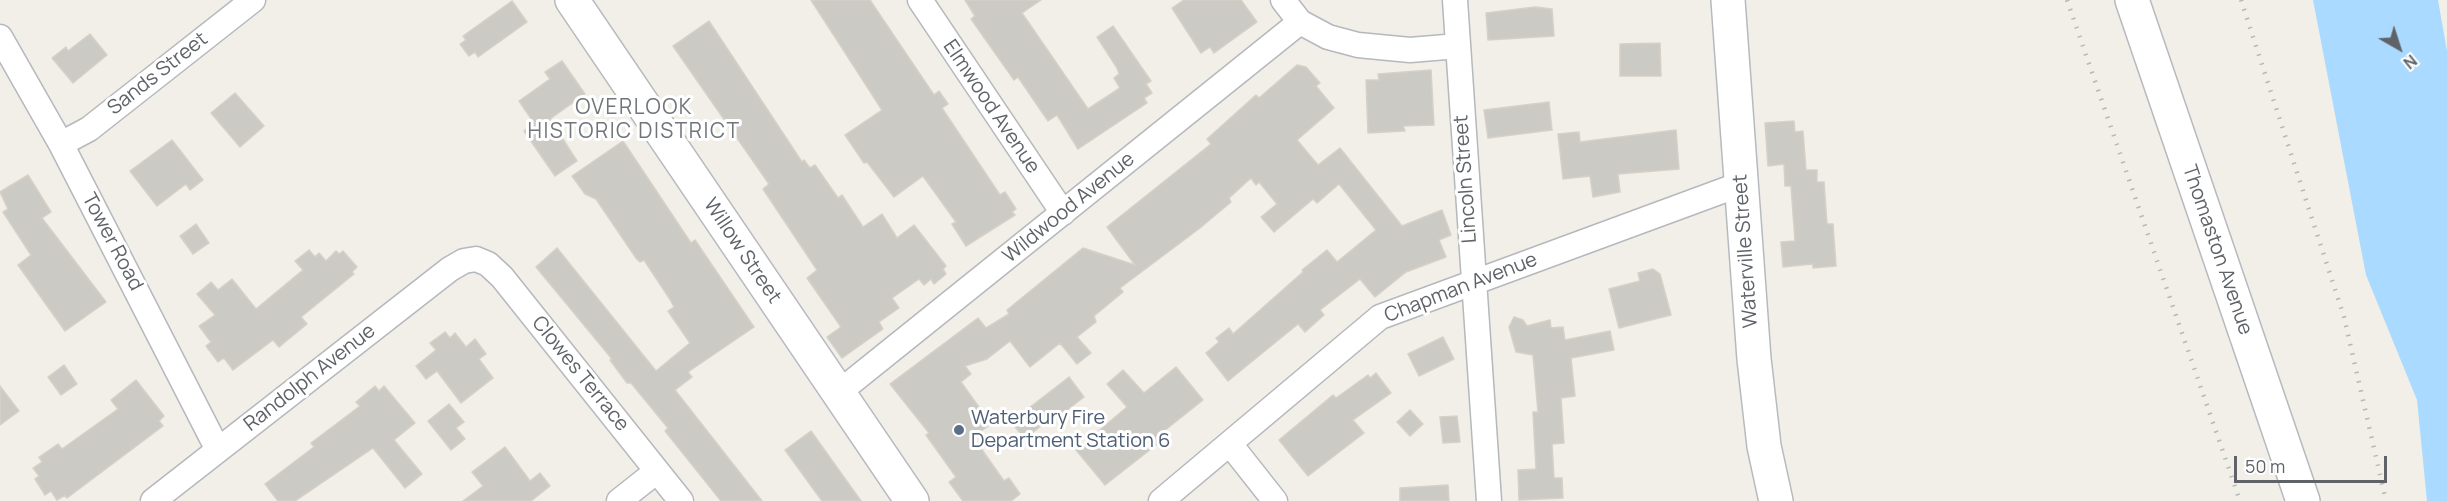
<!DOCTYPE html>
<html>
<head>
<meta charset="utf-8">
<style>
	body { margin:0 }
	#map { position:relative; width:2447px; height:501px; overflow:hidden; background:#f1efe8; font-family:Manrope,sans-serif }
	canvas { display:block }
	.north { position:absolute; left:2369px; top:18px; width:60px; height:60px; -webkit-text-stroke:4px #fff; paint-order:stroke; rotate:141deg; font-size:16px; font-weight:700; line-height:24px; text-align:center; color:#5f6368 }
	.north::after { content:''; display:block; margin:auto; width:21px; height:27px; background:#5f6368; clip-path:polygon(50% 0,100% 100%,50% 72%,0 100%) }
	.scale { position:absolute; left:2234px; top:456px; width:153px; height:27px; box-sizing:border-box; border:3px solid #5f6368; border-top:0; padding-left:8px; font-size:18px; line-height:21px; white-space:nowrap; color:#5f6368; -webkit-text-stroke:4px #fff; paint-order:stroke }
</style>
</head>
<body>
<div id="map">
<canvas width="2447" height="501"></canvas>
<div class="north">N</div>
<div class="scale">50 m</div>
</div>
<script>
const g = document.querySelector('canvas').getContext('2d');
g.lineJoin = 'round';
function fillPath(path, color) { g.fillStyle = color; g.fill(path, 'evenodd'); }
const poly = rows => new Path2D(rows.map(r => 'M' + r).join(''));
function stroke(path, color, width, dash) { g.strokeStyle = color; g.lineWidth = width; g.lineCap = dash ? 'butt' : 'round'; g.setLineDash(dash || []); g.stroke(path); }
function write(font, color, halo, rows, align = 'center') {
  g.font = font + ' Manrope,sans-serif'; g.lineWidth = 6; g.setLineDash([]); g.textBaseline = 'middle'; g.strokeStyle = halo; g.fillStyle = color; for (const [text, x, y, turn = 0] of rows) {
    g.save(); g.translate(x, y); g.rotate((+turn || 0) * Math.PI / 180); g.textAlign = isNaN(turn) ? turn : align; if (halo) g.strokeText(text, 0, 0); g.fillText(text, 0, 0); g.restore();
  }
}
fillPath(poly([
	[2313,0,2438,0,2447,51,2447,501,2427,501,2417,400,2366,275]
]), '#aadaff');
const building = poly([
	[811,0,870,0,934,95,939,91,948,104,942,108,1000,195,1005,192,1016,209,1012,212,1015,215,966,246,952,224,956,222,923,176,894,197,867,162,864,163,845,135,882,110,811,0],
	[965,0,1041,0,1022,13,1088,109,1120,88,1114,78,1119,74,1117,68,1097,37,1113,26,1151,81,1146,84,1152,93,1144,98,1147,103,1078,149,1057,115,1048,121,1018,77,1014,80,971,19,975,16,965,0],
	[1184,0,1241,0,1257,22,1214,53,1210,47,1201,53,1172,8,1184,0],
	[512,1,527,22,478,57,475,52,469,56,460,44,466,40,463,36,512,1],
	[1535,7,1552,9,1554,36,1488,40,1486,13,1535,7],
	[709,21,802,162,804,160,810,168,815,165,838,198,842,195,863,227,882,214,897,238,914,225,946,266,943,269,946,274,934,284,931,279,924,285,919,279,892,298,899,308,879,322,883,329,842,358,827,337,841,327,807,278,817,270,763,189,769,184,673,46,709,21],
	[90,34,107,55,73,83,52,58,66,47,68,51,90,34],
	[1660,43,1661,76,1620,76,1620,44,1660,43],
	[562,61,585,94,550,119,577,161,555,176,524,131,534,123,519,101,550,79,545,72,562,61],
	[1297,65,1306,67,1320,83,1316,86,1334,108,1297,140,1318,165,1340,148,1402,226,1442,210,1451,235,1439,240,1446,257,1406,272,1375,297,1360,279,1320,310,1324,315,1305,332,1298,324,1228,381,1206,353,1219,342,1216,338,1229,328,1233,334,1303,272,1302,270,1327,250,1337,262,1376,230,1339,184,1317,203,1313,199,1274,232,1261,217,1277,204,1259,182,1256,185,1251,178,1229,198,1231,202,1200,228,1120,288,1123,292,1094,316,1096,322,1077,337,1091,353,1077,364,1060,343,1030,367,1010,341,987,359,965,366,971,374,961,382,991,424,973,437,1004,481,1009,478,1020,494,1011,501,963,501,949,482,956,477,926,435,929,433,890,384,978,318,986,328,1009,314,1007,310,1083,248,1135,265,1107,227,1211,144,1207,139,1256,95,1259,98,1297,65],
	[1431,70,1434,125,1403,126,1405,131,1368,133,1366,80,1379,80,1378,74,1431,70],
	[235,93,264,126,240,147,211,113,235,93],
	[1549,102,1552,130,1488,138,1484,110,1549,102],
	[1794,121,1795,132,1803,131,1806,170,1817,170,1817,182,1824,182,1827,224,1833,224,1836,266,1813,268,1813,264,1783,267,1781,242,1795,241,1791,186,1785,186,1784,164,1768,166,1765,123,1794,121],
	[1676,130,1679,169,1618,174,1620,192,1593,197,1590,176,1563,179,1558,134,1579,132,1580,142,1676,130],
	[172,140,203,180,190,190,186,184,157,206,130,171,172,140],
	[623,141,691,243,695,240,754,327,688,372,692,377,675,390,762,501,721,501,665,431,668,428,631,383,627,383,610,360,612,359,536,267,557,248,656,371,690,343,668,311,674,307,671,301,644,260,640,262,636,258,596,199,585,194,572,176,623,141],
	[28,175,51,212,42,218,106,302,65,331,18,265,31,255,3,212,8,209,0,192,28,175],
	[196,224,209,243,193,254,180,236,196,224],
	[309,250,315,257,319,253,326,261,336,251,339,254,343,251,357,267,352,272,354,274,301,317,307,324,279,347,273,340,233,370,224,358,218,362,206,346,211,342,199,326,215,315,197,294,211,282,218,290,232,279,256,309,303,270,295,261,309,250],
	[1653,269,1660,274,1671,315,1619,328,1609,289,1640,281,1638,273,1653,269],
	[1514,317,1523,320,1527,326,1550,320,1551,328,1563,327,1565,340,1610,331,1614,350,1571,358,1575,396,1561,398,1564,443,1552,444,1554,478,1562,478,1563,498,1519,500,1518,470,1536,469,1533,412,1538,412,1533,355,1516,352,1509,327,1514,317],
	[445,332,450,338,455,333,466,347,475,339,486,354,479,359,493,378,461,403,437,371,426,379,416,366,436,350,430,343,445,332],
	[1443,337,1454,359,1419,376,1408,354,1443,337],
	[64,365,77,384,61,395,48,377,64,365],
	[1176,367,1203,400,1164,431,1160,442,1105,485,1076,450,1127,407,1107,384,1123,370,1144,393,1176,367],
	[1376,373,1391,393,1353,420,1364,433,1308,476,1279,440,1333,395,1336,398,1368,375,1370,378,1376,373],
	[1069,377,1084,397,1062,414,1059,411,1025,439,1011,422,1069,377],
	[136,380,164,416,159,421,163,426,67,498,65,495,57,500,51,491,45,495,35,479,39,476,33,468,42,462,39,457,58,444,62,449,118,409,111,400,136,380],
	[0,386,19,411,0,425,0,386],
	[375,386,379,391,384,386,415,423,394,440,422,474,405,488,373,448,295,501,278,501,265,484,314,447,311,443,360,406,356,402,375,386],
	[449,404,464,422,456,428,465,439,451,450,428,421,449,404],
	[1410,410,1423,424,1410,436,1397,422,1410,410],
	[1457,416,1460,442,1443,443,1440,417,1457,416],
	[811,431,861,501,822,501,785,450,811,431],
	[505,447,530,481,540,473,550,486,531,501,463,501,483,486,472,472,505,447],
	[1448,485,1449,501,1400,501,1400,488,1448,485]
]);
fillPath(building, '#cccac5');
stroke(building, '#d6d1c6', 1.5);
const street = poly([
	[920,0,1063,213],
	[1283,0,1300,22,1328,37,1358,45,1410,50,1458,46],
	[1455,0,1489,501],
	[0,37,61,144,218,450],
	[61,144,89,129,253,0],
	[838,393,1300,22],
	[1230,444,1275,501],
	[153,501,450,269,464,261,476,259,488,264,502,277,681,501],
	[619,501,657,471],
	[1161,501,1380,317,1741,184]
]);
const secondary = poly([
	[572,0,912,501],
	[1728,0,1754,359,1764,446,1776,501],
	[2132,0,2303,501]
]);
stroke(street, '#b5b8bc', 27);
stroke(secondary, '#b6babf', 36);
stroke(street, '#fff', 24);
stroke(secondary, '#fff', 33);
stroke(poly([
	[2067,0,2240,501],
	[2241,0,2344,317,2386,501]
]), '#b6b7b8', 4.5, [1.5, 8]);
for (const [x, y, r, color] of [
	[959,430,6,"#5c6f8a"]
]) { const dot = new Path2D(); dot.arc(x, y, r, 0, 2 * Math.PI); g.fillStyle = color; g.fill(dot); stroke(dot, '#fff', 2); }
write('20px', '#5f6368', '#fff', [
	["Sands Street",158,74,-38],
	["Elmwood Avenue",991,107,56],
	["Lincoln Street",1466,179,-94],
	["Wildwood Avenue",1069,208,-39],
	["Tower Road",112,242,62],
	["Thomaston Avenue",2217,250,71],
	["Willow Street",742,251,56],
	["Waterville Street",1746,251,-94],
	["Chapman Avenue",1461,288,-21],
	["Clowes Terrace",580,374,51],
	["Randolph Avenue",310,378,-38]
]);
write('20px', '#4e5e75', '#fff', [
	["Waterbury Fire",971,418],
	["Department Station 6",971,441]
], 'left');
g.letterSpacing = '1.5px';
write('21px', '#70757a', '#fff', [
	["OVERLOOK",634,108],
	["HISTORIC DISTRICT",634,132]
]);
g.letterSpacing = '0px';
</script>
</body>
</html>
